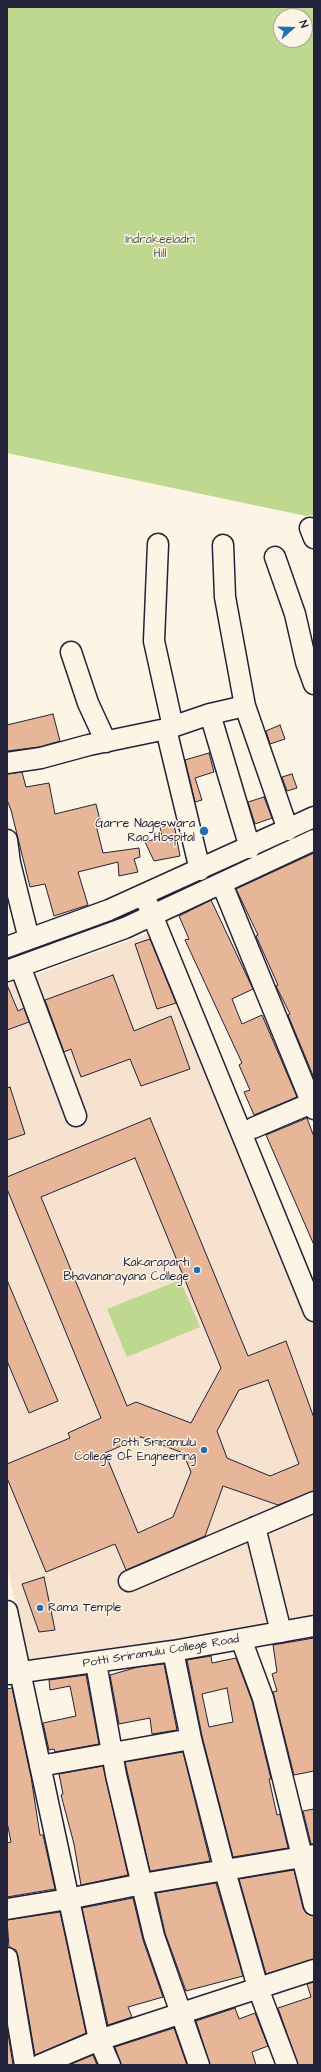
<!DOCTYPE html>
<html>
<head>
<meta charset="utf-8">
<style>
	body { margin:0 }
	#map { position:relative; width:321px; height:2072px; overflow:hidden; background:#fcf5e5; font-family:"Architects Daughter",sans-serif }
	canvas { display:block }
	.frame { position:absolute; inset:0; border:8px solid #22223b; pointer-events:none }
	.north { position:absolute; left:273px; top:8px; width:40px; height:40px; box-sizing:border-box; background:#fcf5e5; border:1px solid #a5a1a1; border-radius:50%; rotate:70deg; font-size:11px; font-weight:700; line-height:16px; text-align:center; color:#22223b }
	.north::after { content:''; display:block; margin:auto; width:14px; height:18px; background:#1f6fb2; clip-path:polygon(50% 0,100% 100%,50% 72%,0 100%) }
</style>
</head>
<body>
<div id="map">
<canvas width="321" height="2072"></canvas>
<div class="frame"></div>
<div class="north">N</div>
</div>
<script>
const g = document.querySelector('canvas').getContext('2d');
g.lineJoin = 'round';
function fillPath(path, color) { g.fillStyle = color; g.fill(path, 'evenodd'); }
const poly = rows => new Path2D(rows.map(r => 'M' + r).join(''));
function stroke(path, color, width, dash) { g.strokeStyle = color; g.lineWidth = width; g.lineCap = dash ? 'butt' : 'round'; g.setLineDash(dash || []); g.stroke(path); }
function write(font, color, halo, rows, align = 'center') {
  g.font = font + ' "Architects Daughter",sans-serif'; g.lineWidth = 3; g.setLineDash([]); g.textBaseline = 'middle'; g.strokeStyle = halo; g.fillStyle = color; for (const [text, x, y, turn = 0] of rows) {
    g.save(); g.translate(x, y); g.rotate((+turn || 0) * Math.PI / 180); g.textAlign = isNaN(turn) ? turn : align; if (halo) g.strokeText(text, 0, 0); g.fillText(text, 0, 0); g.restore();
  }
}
fillPath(poly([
	[166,927,314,1285,314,1622,29,1664,7,1565,7,985]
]), '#f6e2ce');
fillPath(poly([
	[7,7,314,7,314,515,306,516,7,453],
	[281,16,305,16,305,40,281,40],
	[180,1280,200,1327,127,1357,107,1309]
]), '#bed88f');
const building = poly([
	[53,714,60,741,39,747,7,751,7,725,53,714],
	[280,725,285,739,270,744,266,731,280,725],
	[209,753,214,772,195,778,202,800,195,802,185,760,209,753],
	[22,772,26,787,49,783,55,814,96,804,100,820,95,821,103,853,139,848,140,857,134,859,138,872,119,876,118,862,78,872,88,905,54,916,45,884,30,887,11,810,7,800,7,774,22,772],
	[292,774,297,788,287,791,282,777,292,774],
	[264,797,272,818,255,824,248,802,264,797],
	[174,824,180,856,154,861,145,842,162,837,160,827,174,824],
	[314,853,314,1078,288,1015,290,1014,276,986,278,985,256,936,258,935,236,889,314,853],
	[211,900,253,989,232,999,242,1024,262,1015,297,1097,254,1115,244,1092,250,1090,239,1065,242,1063,185,940,189,939,179,916,211,900],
	[150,939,176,1003,157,1009,135,944,150,939],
	[113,975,134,1031,171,1016,190,1069,141,1086,130,1059,81,1077,71,1049,64,1052,45,1000,113,975],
	[7,985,18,1011,24,1008,29,1022,7,1030,7,985],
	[10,1087,25,1134,7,1140,7,1088,10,1087],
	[150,1118,248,1356,286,1341,314,1418,314,1491,278,1505,223,1486,205,1536,126,1570,115,1544,46,1572,7,1478,7,1464,70,1438,68,1433,101,1418,7,1189,7,1177,150,1118],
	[135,1158,221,1368,191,1423,136,1402,127,1406,41,1197,135,1158],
	[268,1380,299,1464,270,1476,227,1458,217,1431,239,1390,268,1380],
	[141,1437,183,1453,191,1472,173,1517,138,1533,105,1453,141,1437],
	[307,1118,314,1137,314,1245,266,1135,307,1118],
	[7,1280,58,1401,29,1413,7,1361,7,1280],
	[44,1577,55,1630,39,1632,22,1584,44,1577],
	[314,1638,314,1771,294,1775,273,1692,277,1691,272,1674,277,1672,273,1645,314,1638],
	[211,1656,212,1663,236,1658,252,1701,271,1779,269,1779,277,1815,280,1814,288,1848,233,1857,202,1736,187,1660,211,1656],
	[227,1688,233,1722,209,1727,202,1694,227,1688],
	[164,1664,177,1730,152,1734,150,1718,119,1724,110,1675,138,1667,164,1664],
	[86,1675,99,1744,55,1752,54,1749,49,1750,43,1723,76,1716,70,1686,50,1690,49,1680,86,1675],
	[12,1688,31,1777,40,1835,43,1835,55,1889,7,1897,7,1843,11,1842,7,1822,7,1689,12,1688],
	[183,1752,210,1861,150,1871,125,1762,183,1752],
	[103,1766,128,1875,81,1885,74,1844,61,1795,63,1794,59,1774,103,1766],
	[314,1809,314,1844,311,1844,303,1811,314,1809],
	[294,1870,303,1908,306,1913,314,1916,314,1959,266,1974,239,1879,294,1870],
	[216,1883,243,1976,186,1991,165,1933,156,1893,216,1883],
	[133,1898,143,1940,163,1997,128,2007,132,2017,108,2025,82,1908,133,1898],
	[60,1912,86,2033,35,2055,18,1956,16,1950,9,1947,7,1920,60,1912],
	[314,1982,314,2065,298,2065,278,2008,311,1997,307,1984,314,1982],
	[235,2008,239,2019,255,2013,268,2046,252,2052,256,2065,210,2065,196,2021,235,2008],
	[7,2027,13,2065,7,2065,7,2027],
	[174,2028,187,2065,121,2065,115,2047,174,2028],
	[93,2055,97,2065,69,2065,93,2055]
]);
fillPath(building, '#e7b598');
stroke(building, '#22223b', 1);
const minor = poly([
	[310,528,314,538],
	[158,544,154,641,173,727],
	[223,545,225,597,245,706],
	[275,557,295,614,306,662,314,684],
	[71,652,88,703,106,742],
	[210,714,245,706,288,830],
	[166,729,210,714,250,848],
	[7,763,41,758,89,745,166,729,200,870],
	[7,840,10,863,29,939],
	[222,884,314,1109],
	[144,895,314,1311],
	[7,947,109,910,314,817],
	[20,966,76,1116],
	[7,971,125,928,314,840],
	[253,1128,314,1102],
	[255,1527,281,1632],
	[129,1581,314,1502],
	[7,1611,99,2040,110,2065],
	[241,1639,263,1698,314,1905],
	[173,1651,191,1739,225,1871,258,1988,287,2065],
	[96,1663,116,1775,154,1936,199,2065],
	[8,1674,173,1651,314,1626],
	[40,1766,191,1739],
	[7,1909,68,1899,142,1884,314,1855],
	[7,1958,25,2065],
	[40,2065,99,2040,314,1970]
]);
stroke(minor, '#22223b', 23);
stroke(minor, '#fcf5e5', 20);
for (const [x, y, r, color] of [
	[204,831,5,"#1f6fb2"],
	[197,1270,4,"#1f6fb2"],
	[204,1450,4,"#1f6fb2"],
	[40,1608,4,"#1f6fb2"]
]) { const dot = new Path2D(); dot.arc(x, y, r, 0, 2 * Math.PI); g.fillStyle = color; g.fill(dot); stroke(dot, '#fcf5e5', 1.5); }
write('12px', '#515954', '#fcf5e5', [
	["Indrakeeladri",160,240],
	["Hill",160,254]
]);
write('12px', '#22223b', '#fcf5e5', [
	["Garre Nageswara",195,824],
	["Rao Hospital",195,838],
	["Kakaraparti",189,1263],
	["Bhavanarayana College",189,1277],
	["Potti Sriramulu",196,1443],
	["College Of Engneering",196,1457],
	["Rama Temple",48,1608,"left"]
], 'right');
write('12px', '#22223b', '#fcf5e5', [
	["Potti Sriramulu College Road",161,1652,-9]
]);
</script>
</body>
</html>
